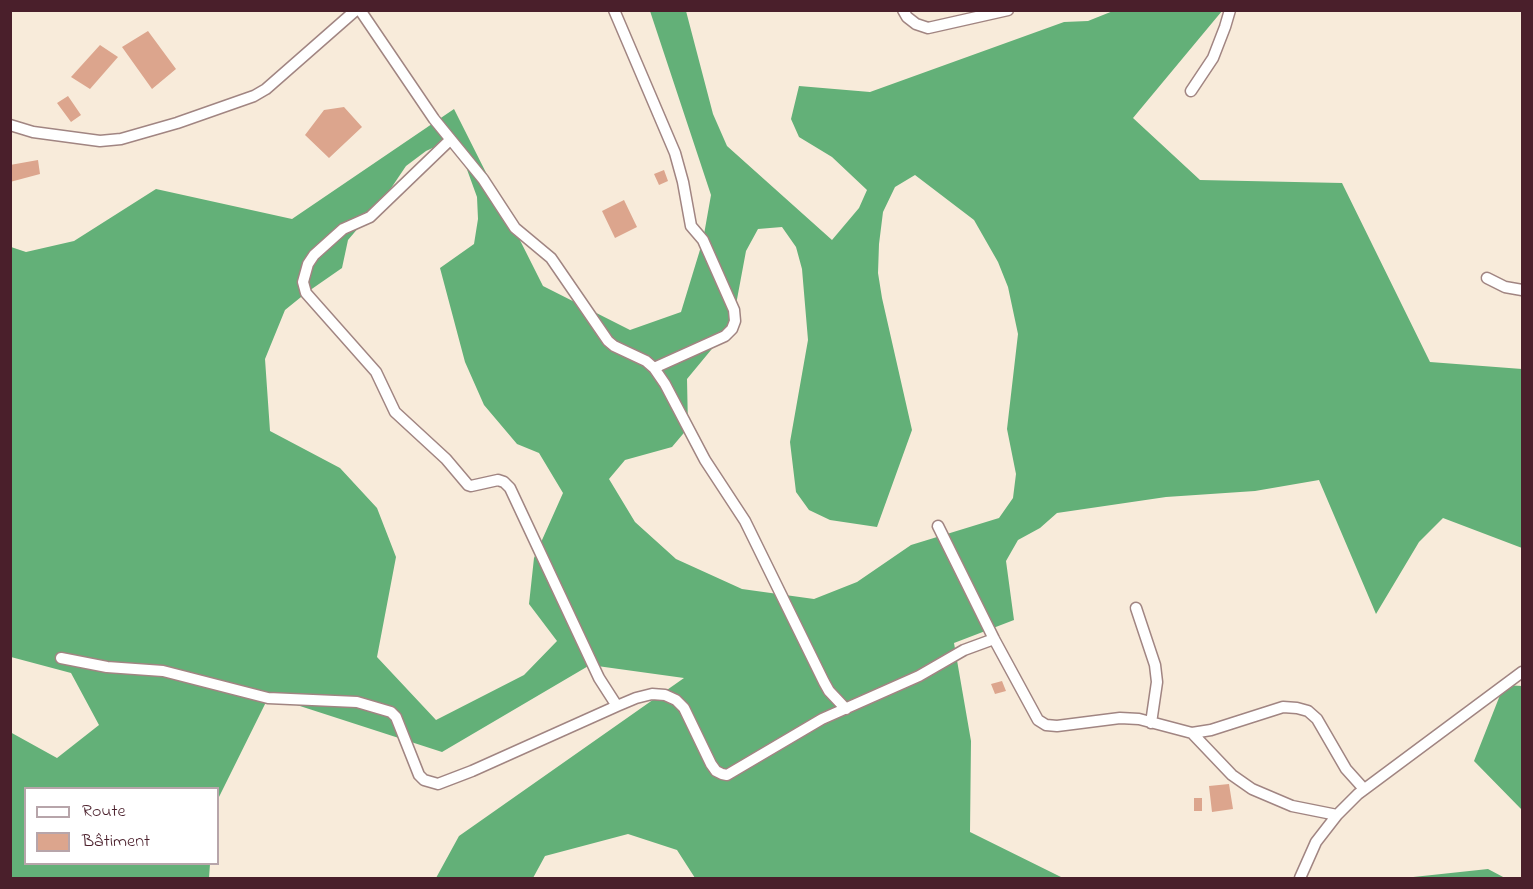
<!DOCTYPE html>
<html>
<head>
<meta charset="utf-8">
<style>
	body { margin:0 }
	#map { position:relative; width:1533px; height:889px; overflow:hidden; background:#f8ebda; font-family:"Indie Flower",sans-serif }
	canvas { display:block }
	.frame { position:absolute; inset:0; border:12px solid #4a1f2b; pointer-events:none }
	.legend { position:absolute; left:24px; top:787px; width:195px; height:78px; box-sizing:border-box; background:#fff; border:2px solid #b7a5aa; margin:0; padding:8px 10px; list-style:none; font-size:18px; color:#4a1f2b }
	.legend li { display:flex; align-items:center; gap:12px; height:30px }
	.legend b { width:30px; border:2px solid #b7a5aa }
</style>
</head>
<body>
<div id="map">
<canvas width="1533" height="889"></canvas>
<div class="frame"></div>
<ul class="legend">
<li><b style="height:8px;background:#fff"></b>Route</li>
<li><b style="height:16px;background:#dca58d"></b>Bâtiment</li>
</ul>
</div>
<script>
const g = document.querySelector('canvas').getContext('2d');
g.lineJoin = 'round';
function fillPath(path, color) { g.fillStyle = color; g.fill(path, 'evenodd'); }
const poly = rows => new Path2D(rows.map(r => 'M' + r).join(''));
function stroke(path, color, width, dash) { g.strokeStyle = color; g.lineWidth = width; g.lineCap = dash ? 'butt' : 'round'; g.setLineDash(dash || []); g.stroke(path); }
fillPath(poly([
	[650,11,686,11,713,114,727,146,832,240,859,208,867,190,832,157,799,137,791,119,799,86,870,92,1064,22,1088,21,1113,11,1222,11,1133,118,1200,180,1342,183,1430,362,1522,369,1522,548,1443,518,1419,542,1376,614,1319,480,1255,491,1166,497,1057,513,1040,528,1018,540,1006,561,1014,620,954,643,971,741,970,832,1063,878,695,878,677,850,628,834,545,856,533,878,436,878,459,836,684,678,590,665,442,752,269,696,218,799,218,788,26,788,26,864,210,864,209,878,11,878,10,732,57,758,99,725,71,673,11,657,11,247,26,252,74,241,156,189,292,219,454,109,543,286,630,330,681,312,703,240,711,195],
	[450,140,461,153,477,197,478,219,474,244,440,268,465,362,484,405,517,444,539,453,563,493,534,558,529,604,557,641,524,675,436,720,377,657,396,557,377,508,340,468,270,431,265,359,285,310,306,293,342,268,348,240,365,220,375,212,406,166,426,151],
	[915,175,974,220,998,262,1008,287,1018,334,1007,429,1016,474,1013,498,999,518,911,545,857,582,814,599,742,589,676,559,635,522,609,479,625,460,672,447,688,428,687,379,735,321,735,310,746,251,758,229,782,227,796,247,802,269,808,340,790,442,796,492,809,510,830,520,877,527,912,430,882,298,878,273,879,244,883,212,895,187],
	[1504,685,1522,686,1522,810,1474,761],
	[1488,869,1505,878,1404,878]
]), '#63b078');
fillPath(poly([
	[148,31,176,69,152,89,122,47],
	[100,45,118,57,90,89,71,77],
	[68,96,81,115,71,122,57,103],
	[344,107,362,127,329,158,305,135,324,110],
	[38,160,40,174,10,182,10,165],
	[664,170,668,181,659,185,654,174],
	[624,200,637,227,615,238,602,211],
	[1002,681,1006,691,995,694,991,684],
	[1229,784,1233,809,1212,812,1209,786],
	[1194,798,1202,798,1202,811,1194,811]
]), '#dca58d');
const minor = poly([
	[360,10,434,119,483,179,515,228,551,258,608,341,614,346,646,361,654,368,665,384,705,460,745,521,824,682,829,691,846,709],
	[614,10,675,153,683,182,691,226,703,240,734,310,735,321,732,329,725,336,654,368],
	[903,10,907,17,916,24,928,28,1008,10],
	[1191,91,1213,58,1225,27,1230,10],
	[10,125,33,132,100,141,121,139,177,123,254,96,266,89,356,10],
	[450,140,370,217,343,229,314,255,308,264,303,282,306,293,376,372,395,412,446,459,468,485,471,486,498,480,504,482,510,488,599,678,617,706],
	[1487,278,1505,287,1522,290],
	[938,526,994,639,1038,720,1046,725,1057,726,1120,718,1139,719,1192,733,1232,775,1252,789,1292,806,1337,815],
	[1136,608,1155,665,1157,682,1151,723],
	[61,658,107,667,163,671,268,698,357,702,391,712,396,717,419,775,424,780,438,784,472,771,617,706,636,698,652,694,665,695,676,700,684,708,711,764,716,771,722,774,727,775,822,719,919,676,964,650,994,639],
	[1192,733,1211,730,1283,707,1297,708,1308,711,1317,719,1346,769,1364,789],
	[1300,878,1316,842,1337,815,1358,794,1522,672]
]);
stroke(minor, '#a18582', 13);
stroke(minor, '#fff', 10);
</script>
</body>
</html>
